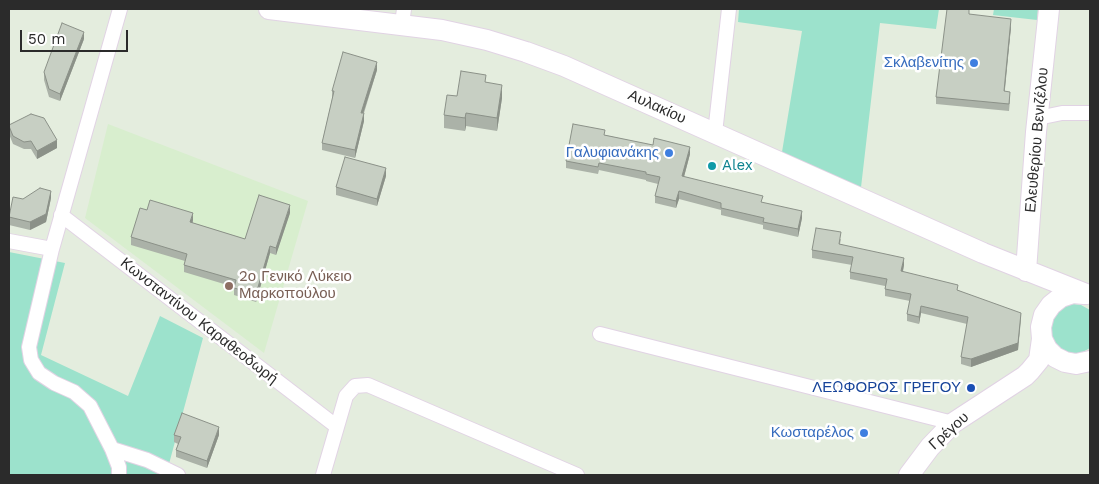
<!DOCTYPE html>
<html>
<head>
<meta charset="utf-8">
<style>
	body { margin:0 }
	#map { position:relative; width:1099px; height:484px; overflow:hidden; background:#e4edde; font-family:"Work Sans",sans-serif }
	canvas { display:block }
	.frame { position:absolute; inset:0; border:10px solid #2b2b2b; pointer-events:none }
	.scale { position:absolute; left:20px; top:30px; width:108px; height:22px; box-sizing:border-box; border:2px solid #2b2b2b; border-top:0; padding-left:6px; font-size:15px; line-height:18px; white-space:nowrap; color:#2b2b2b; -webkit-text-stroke:4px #fff; paint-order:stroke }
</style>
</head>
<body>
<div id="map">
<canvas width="1099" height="484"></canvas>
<div class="frame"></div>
<div class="scale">50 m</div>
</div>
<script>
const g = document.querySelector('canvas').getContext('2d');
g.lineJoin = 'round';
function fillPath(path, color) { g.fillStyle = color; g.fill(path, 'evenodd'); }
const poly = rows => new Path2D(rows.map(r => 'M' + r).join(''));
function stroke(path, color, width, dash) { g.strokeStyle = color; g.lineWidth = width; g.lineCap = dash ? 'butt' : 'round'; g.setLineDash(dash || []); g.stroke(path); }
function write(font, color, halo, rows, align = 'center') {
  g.font = font + ' "Work Sans",sans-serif'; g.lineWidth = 5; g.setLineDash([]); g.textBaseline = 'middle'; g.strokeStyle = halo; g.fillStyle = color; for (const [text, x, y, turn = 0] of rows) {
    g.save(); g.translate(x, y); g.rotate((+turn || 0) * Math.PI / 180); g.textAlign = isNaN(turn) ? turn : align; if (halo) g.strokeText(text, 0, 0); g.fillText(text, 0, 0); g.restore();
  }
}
fillPath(poly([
	[108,124,308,201,264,353,85,218]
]), '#d8eece');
fillPath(poly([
	[739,9,939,9,936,29,880,23,860,196,781,158,802,31,738,22],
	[994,9,1038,9,1037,20,993,15],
	[9,252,65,263,41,355,128,396,160,316,203,338,166,475,9,475],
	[1073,304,1081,305,1090,310,1090,348,1081,353,1074,354,1067,354,1056,347,1049,335,1053,315,1065,306]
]), '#9ce2cc');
const street = poly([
	[120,9,52,249,29,347,31,360,39,373,54,383,74,392,90,406,112,449,147,460,178,475],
	[402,24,404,9],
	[1038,118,1062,113,1090,113],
	[715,133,729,9],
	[61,215,336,426],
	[9,241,52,249],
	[600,334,953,423],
	[112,449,119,467,119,475],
	[323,475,346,396,355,386,368,385,577,475]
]);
const secondary = poly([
	[269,9,442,30,487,40,526,52,564,66,983,253,1086,294],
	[1026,271,1036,132,1049,9],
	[1084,294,1073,293,1061,297,1051,305,1044,315,1041,327,1042,339,1047,349,1055,357,1065,362,1076,364,1090,361],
	[909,475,930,447,953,423,1025,376,1030,371,1039,360,1042,339]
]);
stroke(street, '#e1d3e4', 16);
stroke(secondary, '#e1d3e4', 22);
stroke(street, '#fff', 14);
stroke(secondary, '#fff', 20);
fillPath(poly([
	[969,14,1011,27,1004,91,1010,100,1009,111,936,104,936,97],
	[84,39,60,101,49,97,44,80,44,72],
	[377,70,364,113,364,121,355,158,322,150,322,143,332,99,332,91],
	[486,82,502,98,497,131,466,126,465,131,444,128,444,115,457,96],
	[9,125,57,148,37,159,31,149,24,149,13,144,9,134],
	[605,135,690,154,684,177,763,203,802,218,798,237,763,229,763,225,721,215,721,210,679,199,676,208,655,203,655,196,658,184,646,181,646,180,599,170,598,174,566,168,566,161],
	[386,176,377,206,336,195,336,187],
	[51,198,46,222,30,230,9,225,9,216],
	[147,210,193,220,193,223,245,239,290,213,276,255,270,253,256,302,234,295,234,287,184,272,184,265,185,261,131,245,131,237],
	[841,239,840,244,904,265,903,272,958,290,1021,320,1018,350,971,367,961,364,961,357,967,324,921,313,919,324,907,321,907,314,910,301,885,296,885,286,850,279,850,272,852,265,812,258,812,250],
	[174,435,219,435,207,468,176,457,176,450,178,444,174,442]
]), '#abb2a8');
fillPath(poly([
	[1011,19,1011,27,1004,99,1004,91],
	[84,32,84,39,60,101,60,94],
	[377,62,377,70,361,120,361,113],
	[502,85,502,98,497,131,497,118],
	[364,113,364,121,355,158,355,150],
	[466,113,466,126,465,131,465,118],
	[57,140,57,148,37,159,37,151],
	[690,147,690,154,682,184,682,176],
	[386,168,386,176,377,206,377,199],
	[51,191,51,198,46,222,30,230,30,222],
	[679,191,679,199,676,208,676,201],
	[290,205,290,213,276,255,276,248],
	[802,211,802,218,798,237,798,229],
	[193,213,193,220,190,230,190,222],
	[270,246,270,253,256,302,256,294],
	[904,258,904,265,901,279,901,271],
	[921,306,921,313,919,324,919,317],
	[1021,313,1018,350,971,367,971,359],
	[219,427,219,435,207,468,207,461]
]), '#8b9188');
const building = poly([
	[947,9,969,9,969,14,1011,19,1004,91,1010,92,1009,104,936,97,947,9],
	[62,23,84,32,60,94,49,89,44,72,62,23],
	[343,52,377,62,361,113,364,113,355,150,322,143,334,91,332,91,343,52],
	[461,71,486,75,485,82,502,85,497,118,466,113,465,118,444,115,447,95,457,96,461,71],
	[31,114,44,118,57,140,37,151,31,141,24,142,13,136,9,126,9,125,31,114],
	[573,124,605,130,604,135,653,145,654,138,690,147,682,176,763,196,761,202,802,211,798,229,763,222,764,218,721,208,721,203,679,191,676,201,655,196,660,177,646,174,646,172,599,163,598,167,566,161,573,124],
	[345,157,386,168,377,199,336,187,345,157],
	[40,188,51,191,46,214,30,222,9,217,13,197,23,199,40,188],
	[259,195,290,205,276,248,270,246,256,294,234,288,236,280,184,265,187,254,131,237,140,208,147,210,150,200,193,213,190,222,245,239,259,195],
	[816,228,841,232,839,244,904,258,901,271,958,285,957,290,1021,313,1018,343,971,359,961,357,968,317,921,306,919,317,907,314,911,294,885,289,887,279,850,272,853,257,812,250,816,228],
	[182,413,219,427,207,461,176,450,181,437,174,435,182,413]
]);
fillPath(building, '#c7cfc3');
stroke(building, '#8b9188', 1);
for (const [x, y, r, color] of [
	[974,63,5,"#3f7fe0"],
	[669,153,5,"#3f7fe0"],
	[712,166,5,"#0f9aa8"],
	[229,286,5,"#8d6e63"],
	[971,388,5,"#1a4fb4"],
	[864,433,5,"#3f7fe0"]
]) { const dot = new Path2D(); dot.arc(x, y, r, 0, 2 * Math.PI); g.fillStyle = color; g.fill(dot); stroke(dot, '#fff', 2); }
write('15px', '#366cbe', '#fff', [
	["Σκλαβενίτης",964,63],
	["Γαλυφιανάκης",659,153],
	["Κωσταρέλος",854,433]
], 'right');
write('15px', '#2b2b2b', '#fff', [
	["Αυλακίου",657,107,24],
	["Ελευθερίου Βενιζέλου",1037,140,-85],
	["Κωνσταντίνου Καραθεοδωρή",199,321,38],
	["Γρέγου",949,431,-42]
]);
write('15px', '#0d838f', '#fff', [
	["Alex",722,166]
], 'left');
write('15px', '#785e54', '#fff', [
	["2ο Γενικό Λύκειο",239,277],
	["Μαρκοπούλου",239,294]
], 'left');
write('15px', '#164399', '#fff', [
	["ΛΕΩΦΟΡΟΣ ΓΡΕΓΟΥ",961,388]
], 'right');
</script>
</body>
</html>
